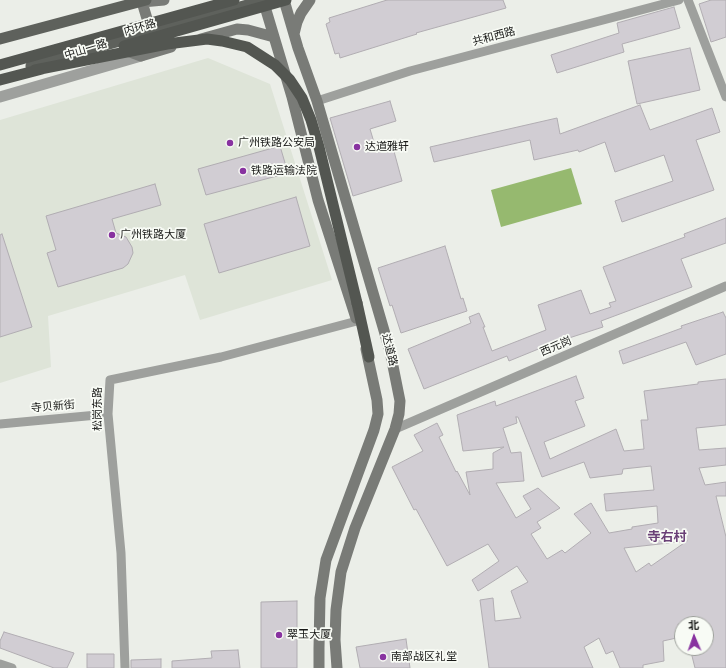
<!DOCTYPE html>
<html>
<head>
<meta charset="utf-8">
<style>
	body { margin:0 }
	#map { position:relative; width:726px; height:668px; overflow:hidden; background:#ebeee8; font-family:"Times New Roman","Noto Sans SC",serif }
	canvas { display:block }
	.north { position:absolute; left:674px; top:616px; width:40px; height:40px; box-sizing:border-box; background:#f8fbf5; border:1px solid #9ea19c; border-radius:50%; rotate:358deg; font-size:11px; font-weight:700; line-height:16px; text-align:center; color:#181917 }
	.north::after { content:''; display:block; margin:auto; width:14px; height:18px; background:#8832a0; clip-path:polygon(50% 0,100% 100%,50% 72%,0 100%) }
</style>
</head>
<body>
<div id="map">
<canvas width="726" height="668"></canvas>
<div class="north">北</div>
</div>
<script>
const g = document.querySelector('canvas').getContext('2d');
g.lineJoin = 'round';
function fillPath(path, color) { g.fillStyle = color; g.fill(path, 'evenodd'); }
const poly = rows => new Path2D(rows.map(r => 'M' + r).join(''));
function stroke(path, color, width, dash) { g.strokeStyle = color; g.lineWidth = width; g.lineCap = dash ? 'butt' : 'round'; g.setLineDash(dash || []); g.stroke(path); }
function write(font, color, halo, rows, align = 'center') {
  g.font = font + ' "Times New Roman","Noto Sans SC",serif'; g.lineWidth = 3.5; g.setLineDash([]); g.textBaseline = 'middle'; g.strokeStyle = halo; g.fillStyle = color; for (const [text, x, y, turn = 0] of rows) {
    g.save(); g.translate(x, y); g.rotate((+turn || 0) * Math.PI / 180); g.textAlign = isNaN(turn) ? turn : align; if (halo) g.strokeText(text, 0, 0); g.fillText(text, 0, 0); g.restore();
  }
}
fillPath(poly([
	[208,58,270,84,332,280,200,320,185,275,48,316,51,367,0,383,0,120]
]), '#dee4d8');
fillPath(poly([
	[571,168,582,204,501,227,491,190]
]), '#96b96f');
const building = poly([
	[387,0,503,0,506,8,416,33,417,34,340,58,339,53,335,54,326,24,330,22,329,18,387,0],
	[711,0,726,0,726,37,711,42,699,4,711,0],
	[674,7,680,28,622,44,624,52,557,73,551,55,619,33,617,23,674,7],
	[690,48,700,90,637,104,628,61,690,48],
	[390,101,396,121,370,129,376,149,392,144,402,181,353,196,330,118,390,101],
	[640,105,650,130,712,108,720,132,696,140,714,190,622,222,615,201,673,181,664,155,615,172,605,142,579,152,578,150,534,160,530,140,434,162,430,147,557,118,560,134,640,105],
	[280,146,288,173,206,195,198,169,280,146],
	[155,184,161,205,112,219,116,233,126,237,132,247,133,253,128,264,123,268,58,287,47,253,56,250,46,216,155,184],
	[296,197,310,246,219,273,204,224,296,197],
	[726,218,726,243,681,259,692,287,601,321,603,327,569,338,568,337,509,361,507,356,424,389,408,349,471,323,469,317,479,313,485,327,483,327,492,351,546,330,538,305,581,290,590,314,611,307,609,303,616,301,603,267,685,237,684,234,726,218],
	[2,234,32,327,0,337,0,235,2,234],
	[445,246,461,299,463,298,467,311,401,333,392,305,390,306,378,268,445,246],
	[723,312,726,318,726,354,696,365,686,342,623,364,619,351,682,328,681,326,723,312],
	[576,376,584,398,575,401,585,426,544,442,550,459,616,429,624,451,644,449,641,420,648,420,644,391,698,384,698,382,726,379,726,425,696,428,699,450,726,448,726,465,699,468,705,485,726,482,726,496,716,496,726,537,726,668,695,668,690,648,706,648,706,624,678,624,681,637,663,641,664,661,643,665,643,668,620,668,613,651,606,654,599,638,584,647,593,668,489,668,480,600,493,598,495,621,521,618,511,591,528,582,517,566,478,591,472,580,499,561,488,544,447,566,416,509,414,510,392,467,423,451,414,435,437,423,443,435,439,437,456,472,457,471,470,495,466,472,493,469,493,453,504,447,463,451,457,415,495,401,496,406,576,376],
	[516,417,518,417,542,477,584,462,590,478,622,474,623,469,651,466,654,490,604,494,606,511,657,506,658,523,632,527,632,529,609,533,591,503,574,514,591,533,565,553,562,550,547,559,531,534,541,528,537,522,560,508,538,488,523,496,531,509,516,518,496,483,524,481,521,452,511,453,503,428,517,423,516,417],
	[687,541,651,566,649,563,636,572,624,548,687,541],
	[297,601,297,668,261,668,261,602,297,601],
	[4,632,74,653,67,668,54,668,0,648,0,641,4,632],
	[406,639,410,668,360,668,356,647,406,639],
	[238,650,240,668,172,668,172,661,212,658,211,651,238,650],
	[87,654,114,654,114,668,87,668,87,654],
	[161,659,161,668,131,668,131,660,161,659]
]);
fillPath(building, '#d1cdd3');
stroke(building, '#b1adb2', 1);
stroke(poly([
	[688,0,726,97],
	[317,101,410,71,679,0],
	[0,424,108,414],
	[395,429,726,286],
	[0,664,12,668],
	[125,668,121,553,108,414,110,380,221,357,357,321]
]), '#9ea09d', 9);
stroke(poly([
	[0,97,141,56]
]), '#9ea09d', 11);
stroke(poly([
	[263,0,292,97,318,200,356,318],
	[284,0,298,48,317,101,390,351,400,401,399,414,395,429,355,528,341,572,336,610,335,640,337,668],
	[151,32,142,2,164,0],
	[294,34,297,22,301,13,310,0],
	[201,39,237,29,248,30,274,37],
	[125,50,141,56,171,47],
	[319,668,319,648,320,598,326,560,374,430,378,414,377,400,366,349]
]), '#797b77', 11);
stroke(poly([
	[0,39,146,0],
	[31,66,265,0]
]), '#5e615c', 11);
stroke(poly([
	[357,303,369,357]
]), '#535651', 11);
stroke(poly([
	[124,46,286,0],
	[0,65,234,0],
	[35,70,167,44,207,39,222,41,247,47,275,65,290,80,302,98,311,120,319,147,357,303],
	[0,80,42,69]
]), '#535651', 11);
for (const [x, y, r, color] of [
	[230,143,4,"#8832a0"],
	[357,147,4,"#8832a0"],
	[243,171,4,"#8832a0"],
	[112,235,4,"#8832a0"],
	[279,635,4,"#8832a0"],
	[383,657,4,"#8832a0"]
]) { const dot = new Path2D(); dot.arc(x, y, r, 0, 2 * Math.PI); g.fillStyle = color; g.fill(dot); stroke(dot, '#f8fbf5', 1.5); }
write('11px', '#181917', '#f8fbf5', [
	["内环路",140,28,-16],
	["共和西路",494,37,-15],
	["中山一路",86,50,-17],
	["西元岗",556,347,-23],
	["达道路",389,350,76],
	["寺贝新街",53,407,-5],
	["松岗东路",98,409,-90]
]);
write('11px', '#181917', '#f8fbf5', [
	["广州铁路公安局",238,143],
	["达道雅轩",365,147],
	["铁路运输法院",251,171],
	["广州铁路大厦",120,235],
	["翠玉大厦",287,635],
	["南部战区礼堂",391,657]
], 'left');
write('bold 13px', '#6a4077', '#f8fbf5', [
	["寺右村",667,538]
]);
</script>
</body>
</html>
